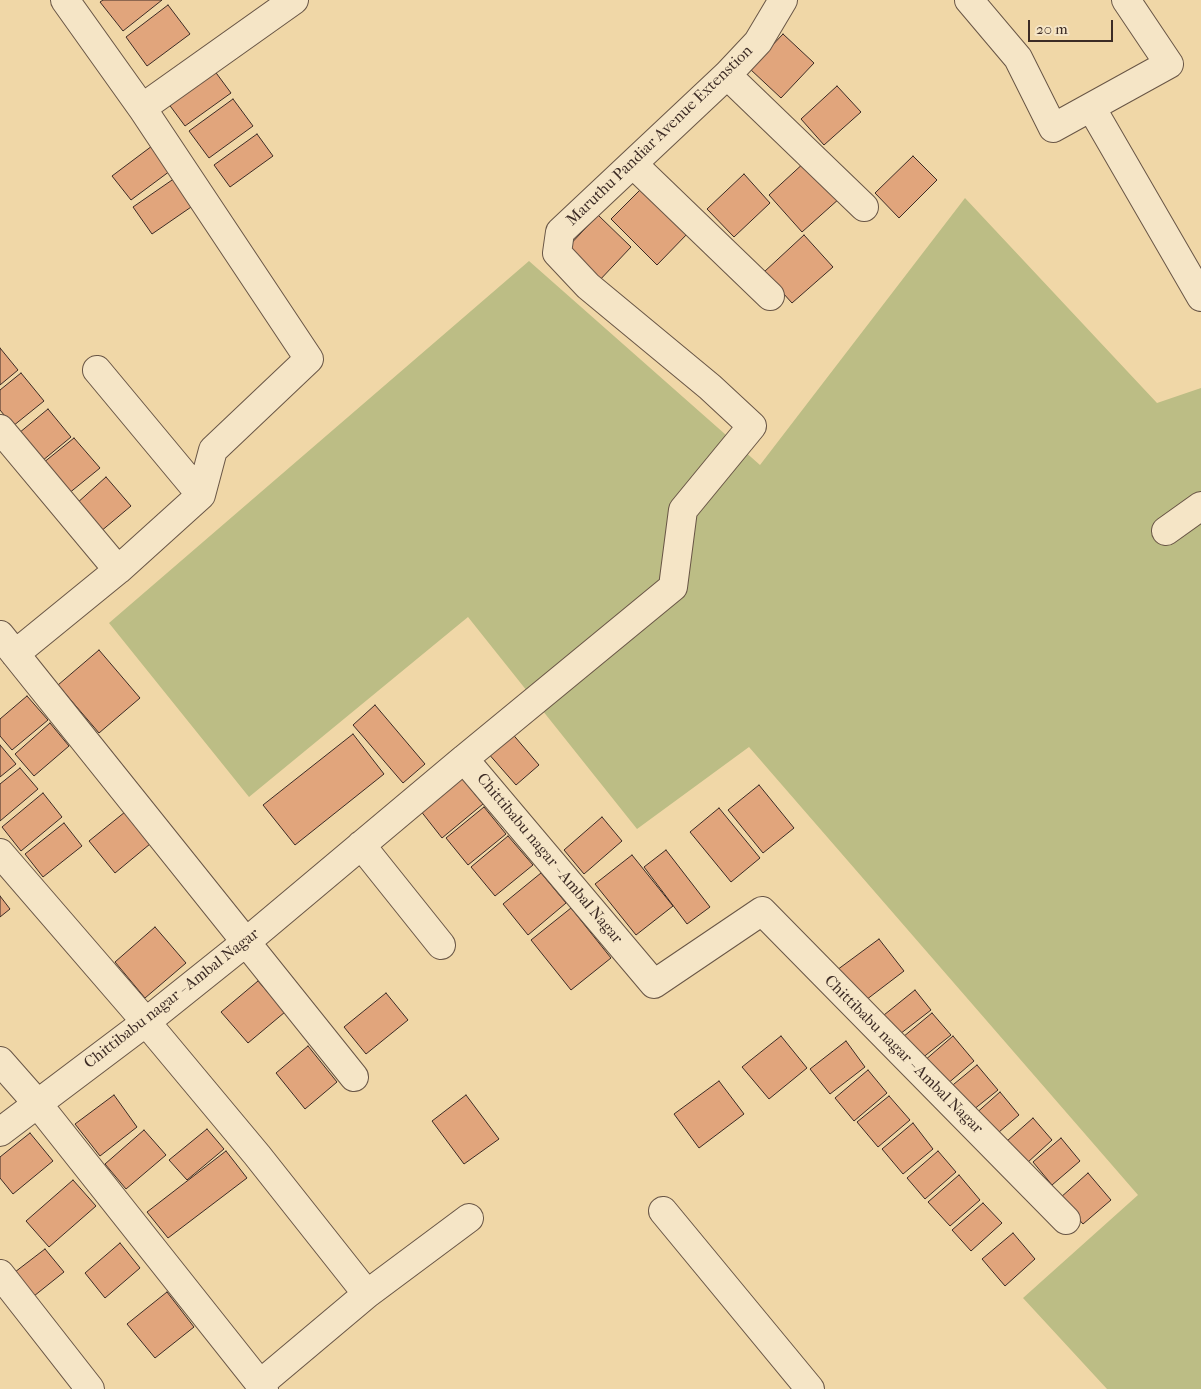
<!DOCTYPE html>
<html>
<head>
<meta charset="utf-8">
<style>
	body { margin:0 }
	#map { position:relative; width:1201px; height:1389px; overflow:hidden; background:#f0d7a7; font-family:"IM FELL French Canon",serif }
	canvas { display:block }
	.scale { position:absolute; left:1028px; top:20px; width:85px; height:22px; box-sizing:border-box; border:2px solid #3c2b25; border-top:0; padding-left:6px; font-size:15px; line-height:18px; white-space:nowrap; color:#3c2b25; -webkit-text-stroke:4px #f5e5c6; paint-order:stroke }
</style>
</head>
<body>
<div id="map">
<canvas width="1201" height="1389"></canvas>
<div class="scale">20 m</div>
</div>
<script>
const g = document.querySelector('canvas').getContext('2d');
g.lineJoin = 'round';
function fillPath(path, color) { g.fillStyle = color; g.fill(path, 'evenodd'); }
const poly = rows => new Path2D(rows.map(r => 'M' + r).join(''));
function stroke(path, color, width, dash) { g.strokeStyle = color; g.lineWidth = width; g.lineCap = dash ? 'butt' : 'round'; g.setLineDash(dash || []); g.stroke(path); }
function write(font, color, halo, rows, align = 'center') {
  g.font = font + ' "IM FELL French Canon",serif'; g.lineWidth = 4; g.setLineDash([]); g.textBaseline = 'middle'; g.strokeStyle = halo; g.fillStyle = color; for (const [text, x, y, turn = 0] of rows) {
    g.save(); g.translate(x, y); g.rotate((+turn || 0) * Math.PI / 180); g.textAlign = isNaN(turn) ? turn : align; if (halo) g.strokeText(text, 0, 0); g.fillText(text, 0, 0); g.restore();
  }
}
fillPath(poly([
	[965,198,1157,403,1201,388,1201,1389,1107,1389,1023,1298,1138,1195,749,747,637,829,468,617,249,797,109,623,529,261,760,465]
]), '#bcbd85');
const building = poly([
	[103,0,162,0,123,31,100,2,103,0],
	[168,5,190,34,147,66,126,37,168,5],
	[783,34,814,63,781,98,750,69,783,34],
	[211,66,231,93,185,126,165,99,211,66],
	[837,86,861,112,824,145,801,119,837,86],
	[233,99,253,126,209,158,189,131,233,99],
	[257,134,273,156,230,187,214,165,257,134],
	[152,146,170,171,131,200,112,176,152,146],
	[913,156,937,180,899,218,875,193,913,156],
	[806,161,840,198,802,232,769,195,806,161],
	[744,174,770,203,734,237,707,209,744,174],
	[175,178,194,205,152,234,133,207,175,178],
	[644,186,689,232,657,265,611,219,644,186],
	[598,215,631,247,597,283,564,251,598,215],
	[804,235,833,267,792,303,764,272,804,235],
	[0,348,18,370,0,385,0,348],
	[21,373,44,401,13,426,0,410,0,390,21,373],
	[48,409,71,437,42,461,19,433,48,409],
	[74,438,100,468,68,494,43,463,74,438],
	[106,477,131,506,100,532,76,504,106,477],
	[99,650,140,698,99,733,58,685,99,650],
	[27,696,48,720,12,750,0,736,0,719,27,696],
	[375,705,425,764,403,783,353,725,375,705],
	[50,723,69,746,34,776,15,754,50,723],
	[510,731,539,765,516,785,487,752,510,731],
	[353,734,384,774,295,845,263,805,353,734],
	[0,745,16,764,0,777,0,745],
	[20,768,38,789,0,821,0,784,20,768],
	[461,777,483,804,442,838,420,810,461,777],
	[759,785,794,828,763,853,728,810,759,785],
	[43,793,62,817,21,851,2,827,43,793],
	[484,807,506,834,468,865,446,838,484,807],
	[719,808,760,858,731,882,690,832,719,808],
	[125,812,150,844,115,873,89,841,125,812],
	[602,817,622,841,584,874,564,850,602,817],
	[64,823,82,846,43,877,25,854,64,823],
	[508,836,533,865,495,896,471,867,508,836],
	[666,850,710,907,687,924,644,867,666,850],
	[632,855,673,906,636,935,595,884,632,855],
	[541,873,566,903,528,935,503,904,541,873],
	[0,896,10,909,0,917,0,896],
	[571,908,611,958,571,990,531,940,571,908],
	[155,927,186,963,145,998,115,962,155,927],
	[879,939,904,971,862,1003,837,970,879,939],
	[258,981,285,1012,248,1043,221,1012,258,981],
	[915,990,931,1010,900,1034,884,1015,915,990],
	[386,993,408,1020,366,1054,344,1027,386,993],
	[932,1013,951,1035,921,1059,903,1037,932,1013],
	[781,1036,807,1068,769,1099,742,1067,781,1036],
	[953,1036,974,1061,946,1085,924,1061,953,1036],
	[846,1041,865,1067,830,1094,810,1069,846,1041],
	[308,1046,337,1082,305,1109,276,1073,308,1046],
	[977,1065,998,1090,968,1114,948,1089,977,1065],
	[868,1070,887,1093,854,1121,835,1098,868,1070],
	[719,1081,744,1114,699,1148,674,1114,719,1081],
	[1000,1092,1019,1115,992,1138,973,1116,1000,1092],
	[114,1095,137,1127,100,1156,75,1124,114,1095],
	[466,1095,499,1139,464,1164,432,1121,466,1095],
	[889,1096,910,1120,878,1147,857,1122,889,1096],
	[1033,1118,1052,1140,1027,1163,1007,1141,1033,1118],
	[913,1123,933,1149,903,1174,882,1149,913,1123],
	[207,1129,224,1149,187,1180,169,1160,207,1129],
	[144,1130,166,1155,126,1189,105,1164,144,1130],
	[30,1133,53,1161,13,1194,0,1178,0,1157,30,1133],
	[1061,1138,1080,1161,1052,1185,1033,1162,1061,1138],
	[226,1151,247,1178,168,1238,147,1212,226,1151],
	[938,1151,956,1172,925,1199,907,1178,938,1151],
	[1088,1173,1111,1200,1083,1224,1060,1198,1088,1173],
	[959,1175,980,1200,950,1226,928,1202,959,1175],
	[73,1180,96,1206,49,1247,26,1221,73,1180],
	[983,1203,1002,1223,971,1251,952,1230,983,1203],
	[1013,1233,1035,1259,1005,1286,982,1259,1013,1233],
	[120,1243,140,1268,105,1298,85,1273,120,1243],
	[45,1249,64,1272,34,1296,15,1272,45,1249],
	[167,1292,194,1327,155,1358,127,1324,167,1292]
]);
fillPath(building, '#e1a57c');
stroke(building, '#3c2b25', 1);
const street = poly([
	[969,0,1018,58,1053,128,1169,64,1126,0],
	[727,75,864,207],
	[1091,107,1201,297],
	[142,108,294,0],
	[633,164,770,296],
	[97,370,201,495],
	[0,429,118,570],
	[1166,531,1201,506],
	[0,635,354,1077],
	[15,654,118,570,201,495,213,450,309,359,142,108,65,0],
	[464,759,673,587,683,510,752,426,710,387,588,286,557,253,560,232,727,75,758,42,783,0],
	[361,845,441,945],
	[0,853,146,1022,257,1155,367,1294,469,1218],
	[0,1061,37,1103,264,1389],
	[0,1132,146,1022,246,942,464,759,654,984,762,911,1066,1220],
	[663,1211,810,1389],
	[0,1274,90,1389],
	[260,1384,367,1294]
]);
stroke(street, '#695646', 30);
stroke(street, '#f5e5c6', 28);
write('16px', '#3c2b25', '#f5e5c6', [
	["Maruthu Pandiar Avenue Extenstion",660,136,-44],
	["Chittibabu nagar - Ambal Nagar",549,859,50],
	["Chittibabu nagar - Ambal Nagar",172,999,-38],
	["Chittibabu nagar - Ambal Nagar",903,1055,45]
]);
</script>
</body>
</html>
